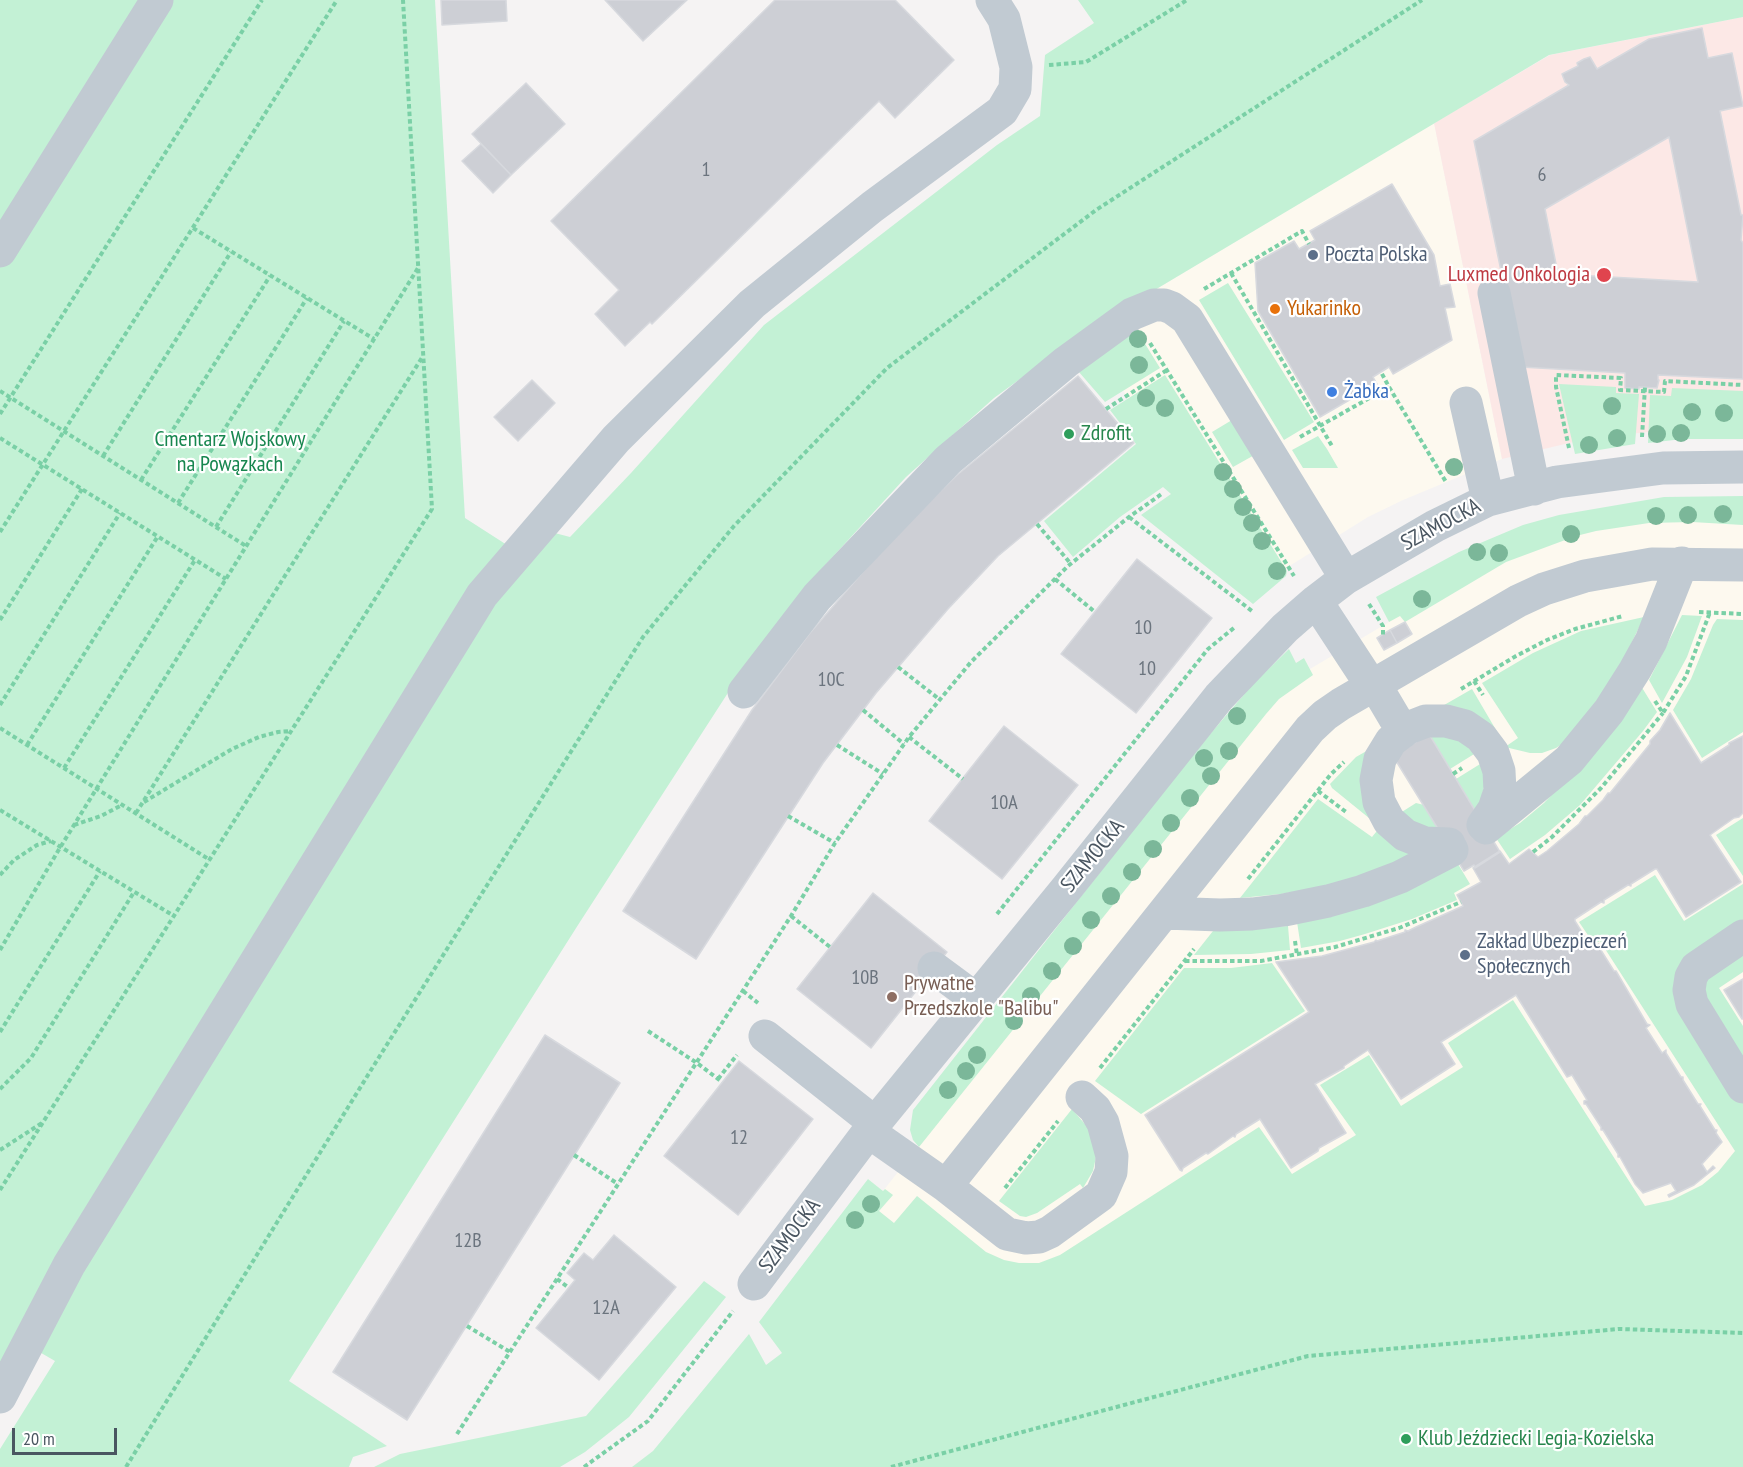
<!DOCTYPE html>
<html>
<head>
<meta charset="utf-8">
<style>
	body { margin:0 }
	#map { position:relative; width:1743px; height:1467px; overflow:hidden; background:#f5f3f3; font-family:"PT Sans Narrow",sans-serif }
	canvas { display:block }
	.scale { position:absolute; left:12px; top:1428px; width:105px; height:27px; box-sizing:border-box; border:3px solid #4a5661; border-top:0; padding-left:8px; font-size:18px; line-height:21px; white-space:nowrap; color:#4a5661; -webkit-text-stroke:4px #fff; paint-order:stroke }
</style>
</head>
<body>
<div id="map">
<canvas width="1743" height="1467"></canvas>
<div class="scale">20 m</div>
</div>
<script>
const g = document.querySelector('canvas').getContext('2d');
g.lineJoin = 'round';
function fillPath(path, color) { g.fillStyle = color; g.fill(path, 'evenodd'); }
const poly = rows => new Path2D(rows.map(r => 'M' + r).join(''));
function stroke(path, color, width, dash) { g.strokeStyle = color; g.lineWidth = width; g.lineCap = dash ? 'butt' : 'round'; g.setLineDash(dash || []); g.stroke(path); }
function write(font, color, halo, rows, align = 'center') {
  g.font = font + ' "PT Sans Narrow",sans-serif'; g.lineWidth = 4.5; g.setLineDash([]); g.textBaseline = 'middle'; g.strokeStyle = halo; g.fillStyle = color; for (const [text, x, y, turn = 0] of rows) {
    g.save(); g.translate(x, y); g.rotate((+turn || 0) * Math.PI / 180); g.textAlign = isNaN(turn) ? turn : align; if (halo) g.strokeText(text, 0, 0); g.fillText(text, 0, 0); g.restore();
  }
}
fillPath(poly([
	[1434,123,1502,459,1403,500,1368,517,1283,570,1144,424,1086,331],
	[1743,508,1743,1315,847,1455,868,1179,883,1191,1304,658,1310,669,1389,622,1384,611,1516,537]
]), '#fdf9ef');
fillPath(poly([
	[1743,17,1743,428,1698,427,1590,438,1502,459,1434,123,1550,55]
]), '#fce8e6');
fillPath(poly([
	[0,0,435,0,465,518,507,545,0,1363],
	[1078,0,1743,0,1743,17,1549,55,1086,331,994,398,906,477,817,574,744,668,578,925,289,1381,387,1446,353,1457,349,1467,0,1467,0,1449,55,1361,36,1350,477,624,551,532,570,537,631,473,764,325,997,145,1040,116,1045,55,1094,23],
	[1228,283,1314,422,1284,440,1199,300],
	[1134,326,1160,368,1105,402,1072,364],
	[1165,375,1287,571,1286,576,1253,604,1141,515,1171,494,1163,487,1120,517,1073,557,1044,521,1136,444,1110,410],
	[1559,384,1616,387,1616,393,1639,394,1635,444,1575,454],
	[1672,388,1743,391,1743,439,1683,439,1648,443,1650,395,1671,396],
	[1237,417,1258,453,1233,467,1212,432],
	[1318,436,1327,449,1338,468,1303,468,1292,450],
	[1743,496,1743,525,1692,522,1649,523,1596,531,1576,536,1506,562,1405,622,1400,616,1389,622,1376,597,1459,552,1523,525,1559,515,1664,497],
	[1682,615,1702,616,1687,657,1662,703,1649,680],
	[1644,617,1621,665,1595,705,1569,739,1556,748,1542,753,1530,753,1505,747,1518,738,1482,683,1533,653,1581,631],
	[1717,619,1743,620,1743,732,1702,758,1673,710,1691,679,1713,625],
	[1289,649,1296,663,1304,658,1313,675,1279,699,1266,714,919,1147,913,1140,910,1130,913,1110,1193,754,1253,684],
	[1641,686,1657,712,1643,731,1580,805,1545,835,1510,859,1496,838,1520,823,1544,803,1599,745],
	[1472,689,1499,735,1432,712],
	[1448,731,1479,751,1450,769,1429,734],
	[1377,745,1369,818,1332,788,1330,784,1356,757],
	[1485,761,1488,771,1477,815,1456,779],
	[1318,799,1372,837,1381,826,1416,853,1383,868,1326,886,1281,894,1240,898],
	[1416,803,1424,805,1443,835,1397,815],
	[1743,818,1743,876,1716,835],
	[1458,864,1470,884,1454,893,1457,900,1412,919,1365,934,1340,941,1301,948,1297,922],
	[1655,875,1684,921,1743,884,1743,972,1719,988,1743,1026,1743,1467,632,1467,653,1451,749,1334,766,1365,782,1353,759,1322,868,1179,883,1191,885,1189,893,1195,879,1211,894,1223,917,1196,986,1252,1004,1260,1019,1263,1039,1263,1060,1255,1259,1127,1292,1174,1356,1135,1320,1085,1369,1055,1401,1106,1463,1067,1448,1043,1513,1000,1645,1206,1672,1200,1702,1185,1718,1172,1735,1151,1600,941,1594,944,1579,922],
	[1288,926,1290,950,1251,954,1194,955,1213,931],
	[1272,963,1305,1011,1141,1114,1095,1081,1184,968,1231,968],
	[1072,1109,1090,1130,1096,1157,1093,1171,1083,1188,1080,1184,1037,1213,1026,1217,1020,1216,999,1201],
	[704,1281,726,1297,629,1417,585,1452,560,1467,374,1467,400,1454,586,1416]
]), '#c3f1d5');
const building = poly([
	[441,0,506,0,507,21,442,25,441,0],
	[605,0,687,0,643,41,605,0],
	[775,0,895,0,954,60,895,118,879,101,652,324,650,322,625,346,595,314,619,290,551,221,775,0],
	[1702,28,1708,58,1732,53,1743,106,1720,111,1741,215,1743,215,1741,240,1743,243,1743,379,1658,375,1658,380,1659,380,1657,388,1639,387,1639,389,1625,388,1625,373,1521,367,1474,141,1569,85,1565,82,1562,74,1578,66,1577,63,1584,59,1590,57,1597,69,1649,39,1702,28],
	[1669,137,1698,282,1558,274,1545,209,1669,137],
	[526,83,565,124,511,175,472,134,526,83],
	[481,144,511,175,493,193,462,161,481,144],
	[1392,184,1434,255,1440,286,1450,284,1455,307,1445,308,1452,340,1393,374,1389,367,1373,377,1377,384,1320,417,1258,311,1255,263,1294,241,1299,249,1315,240,1310,231,1392,184],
	[1078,376,1134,443,998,556,948,609,876,693,823,763,696,959,623,911,752,710,809,634,894,536,957,475,1078,376],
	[532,380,555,403,518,441,494,417,532,380],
	[1137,559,1212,618,1136,713,1061,654,1137,559],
	[1405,622,1412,634,1397,643,1390,630,1405,622],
	[1390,630,1397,643,1384,650,1377,638,1390,630],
	[1670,713,1701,763,1729,745,1729,743,1743,736,1743,813,1739,817,1734,818,1710,835,1741,882,1686,917,1657,869,1655,869,1631,884,1631,886,1628,885,1604,900,1604,903,1601,902,1575,919,1575,921,1590,945,1591,945,1592,948,1599,944,1599,947,1614,971,1616,971,1647,1024,1650,1025,1646,1028,1662,1053,1666,1050,1666,1053,1681,1077,1683,1077,1683,1080,1698,1104,1701,1104,1700,1106,1715,1130,1717,1130,1716,1133,1722,1142,1702,1164,1707,1172,1713,1166,1715,1168,1694,1185,1669,1197,1668,1195,1676,1191,1671,1183,1643,1193,1635,1184,1620,1157,1618,1157,1618,1154,1603,1130,1601,1130,1601,1127,1586,1104,1584,1104,1584,1101,1587,1100,1572,1075,1567,1077,1516,995,1441,1042,1455,1064,1401,1099,1368,1050,1344,1066,1344,1068,1315,1084,1346,1133,1319,1148,1318,1151,1291,1168,1260,1119,1236,1134,1235,1137,1233,1136,1208,1154,1206,1153,1183,1168,1182,1171,1180,1170,1145,1115,1309,1012,1276,962,1322,956,1374,942,1376,940,1377,941,1405,932,1405,930,1408,931,1416,927,1463,906,1457,895,1481,882,1473,868,1500,851,1509,864,1529,849,1538,857,1547,851,1579,824,1585,816,1587,816,1603,800,1608,793,1610,793,1650,744,1650,741,1660,730,1670,713],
	[1004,726,1078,785,1002,879,929,821,1004,726],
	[1429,734,1500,852,1475,868,1474,865,1464,871,1393,756,1429,734],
	[873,893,947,952,871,1048,797,989,873,893],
	[1743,979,1743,1019,1742,1019,1724,990,1743,979],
	[545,1035,620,1083,407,1420,333,1372,545,1035],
	[739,1061,813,1119,738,1215,664,1156,739,1061],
	[614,1235,676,1287,599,1380,536,1328,575,1280,567,1273,584,1253,593,1260,614,1235]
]);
fillPath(building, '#cdcfd5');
stroke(building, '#d7d9de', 1.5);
stroke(poly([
	[1049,65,1086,62,1187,0],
	[193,228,374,339],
	[1231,273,1332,446],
	[1204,289,1302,231,1309,244],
	[1150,343,1294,576],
	[1389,387,1446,482],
	[0,391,246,546],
	[1106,409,1167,370],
	[0,414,262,0],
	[1300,437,1389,387,1381,372],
	[1642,437,1645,387],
	[0,438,226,579],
	[1569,448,1556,387,1556,375,1621,378,1620,390,1664,392,1665,381,1743,385],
	[103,456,231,252],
	[141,480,270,276],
	[178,503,307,298],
	[1129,517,1252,611],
	[1037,524,1071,564],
	[216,527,344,321],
	[0,532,337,0],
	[1055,579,1095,612],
	[1369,604,1383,626,1383,635],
	[1699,612,1743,614],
	[0,620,82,489],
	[898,667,939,699],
	[1474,681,1483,695],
	[1461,689,1516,656,1547,640,1575,629,1623,616],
	[1655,701,1663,713,1686,676,1710,612],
	[0,705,120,513],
	[863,710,904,744],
	[0,728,210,860],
	[909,737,963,779],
	[27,745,158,536],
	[837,745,883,774],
	[64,768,195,560],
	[1453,774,1462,768],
	[1318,791,1346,812],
	[144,802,232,749,259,737,278,732,291,731],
	[0,810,174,916],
	[136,813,423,356],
	[788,816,835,843],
	[74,825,101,816,122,805],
	[1533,852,1552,837,1601,788,1663,713],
	[0,875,14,860,37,845,51,841],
	[1248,879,1331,774,1344,762],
	[997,914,1208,649,1235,627],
	[791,916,830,947],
	[1295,941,1297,955],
	[0,950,58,851,418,268],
	[1185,961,1261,961,1335,947,1399,928,1461,902],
	[743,991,758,1003],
	[648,1031,697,1063,722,1082],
	[0,1032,100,871],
	[1100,1068,1194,949],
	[718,1079,737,1055],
	[0,1089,31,1058,134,892],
	[0,1150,42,1123],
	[574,1155,618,1184],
	[1005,1188,1058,1121],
	[0,1190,432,509,403,0],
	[557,1279,569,1288],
	[467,1326,510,1352],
	[457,1434,791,916,835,843,909,737,971,662,1068,566,1129,517,1163,493],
	[126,1467,376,1062,643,637,734,526,887,368,1096,210,1422,0],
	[584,1467,648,1421,733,1311],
	[891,1467,1308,1356,1619,1329,1743,1333]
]), '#7ad0a6', 4, [4.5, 3]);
stroke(poly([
	[0,251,157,0],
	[1494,293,1534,489],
	[1466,403,1488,500],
	[1316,601,1371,685],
	[1374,683,1403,732],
	[744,692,817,597,948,460,1066,362,1132,314,1154,305,1164,305,1172,308,1187,319,1346,578],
	[1486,828,1569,760,1609,711,1635,670,1651,641,1682,563],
	[1449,844,1425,843,1405,835,1389,821,1379,802,1376,780,1380,759,1391,741,1408,728,1426,721,1446,721,1465,726,1481,737,1493,753,1499,771,1500,791,1494,809,1483,825],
	[1164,913,1220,915,1252,914,1284,910,1328,901,1363,891,1400,877,1452,850],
	[1743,936,1696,968,1691,977,1689,990,1692,1004,1743,1087],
	[934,968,976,999],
	[765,1036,875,1123],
	[869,1132,946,1186,1310,729,1325,715,1341,704,1518,601,1544,589,1585,576,1652,564,1743,565],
	[946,1186,1007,1234,1026,1238,1039,1237,1050,1232,1101,1195,1111,1172,1112,1156,1103,1123,1095,1109,1082,1097],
	[754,1284,875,1123,1067,888,1219,697,1285,628,1316,601,1346,578,1435,526,1488,500,1557,482,1663,468,1743,467],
	[0,1397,69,1265,482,595,616,439,752,304,872,207,1002,111,1015,89,1016,67,1004,19,992,0]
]), '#c1cad2', 33);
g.fillStyle = '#7bb799';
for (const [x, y] of [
	[1138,339],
	[1139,365],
	[1146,398],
	[1612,406],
	[1165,408],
	[1692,412],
	[1724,413],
	[1681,433],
	[1657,434],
	[1617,438],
	[1589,445],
	[1454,467],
	[1223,472],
	[1233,489],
	[1243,507],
	[1723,514],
	[1688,515],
	[1656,516],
	[1252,523],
	[1571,534],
	[1262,541],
	[1477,552],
	[1499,553],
	[1277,571],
	[1422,599],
	[1237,716],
	[1229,751],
	[1204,758],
	[1211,776],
	[1190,798],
	[1171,823],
	[1153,849],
	[1132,872],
	[1111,896],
	[1091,920],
	[1073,946],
	[1052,971],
	[1031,996],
	[1014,1021],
	[977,1055],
	[966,1071],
	[948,1090],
	[871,1204],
	[855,1220]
]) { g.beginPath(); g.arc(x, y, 9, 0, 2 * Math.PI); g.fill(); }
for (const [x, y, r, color] of [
	[1313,255,6,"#5c6f8a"],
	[1604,275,8,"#e0444e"],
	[1275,309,6,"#e8710a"],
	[1332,392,6,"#3f7fe0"],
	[1069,434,6,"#2e9e5b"],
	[1465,955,6,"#5c6f8a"],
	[892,997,6,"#8d6e63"],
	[1406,1439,6,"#2e9e5b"]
]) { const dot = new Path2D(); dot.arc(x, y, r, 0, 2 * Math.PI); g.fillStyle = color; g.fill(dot); stroke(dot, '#fff', 2); }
write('20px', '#6b747e', null, [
	["1",706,170],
	["6",1542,175],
	["10",1143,628],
	["10",1147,669],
	["10C",831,680],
	["10A",1004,803],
	["10B",865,978],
	["12",739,1138],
	["12B",468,1241],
	["12A",606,1308]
]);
write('22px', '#4e5e75', '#fff', [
	["Poczta Polska",1325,255],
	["Zakład Ubezpieczeń",1477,942],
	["Społecznych",1477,967]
], 'left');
write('22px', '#be3a42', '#fff', [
	["Luxmed Onkologia",1590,275]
], 'right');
write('22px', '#c56008', '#fff', [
	["Yukarinko",1287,309]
], 'left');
write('22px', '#366cbe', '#fff', [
	["Żabka",1344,392]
], 'left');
write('22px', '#27864d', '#fff', [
	["Zdrofit",1081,434],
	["Klub Jeździecki Legia-Kozielska",1418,1439]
], 'left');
write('22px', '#17864f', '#fff', [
	["Cmentarz Wojskowy",230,440],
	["na Powązkach",230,465]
]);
write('22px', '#4a5661', '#fff', [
	["SZAMOCKA",1441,525,-28],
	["SZAMOCKA",1093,856,-51],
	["SZAMOCKA",790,1236,-53]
]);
write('22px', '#785e54', '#fff', [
	["Prywatne",904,984],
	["Przedszkole \"Balibu\"",904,1009]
], 'left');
</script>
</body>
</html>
